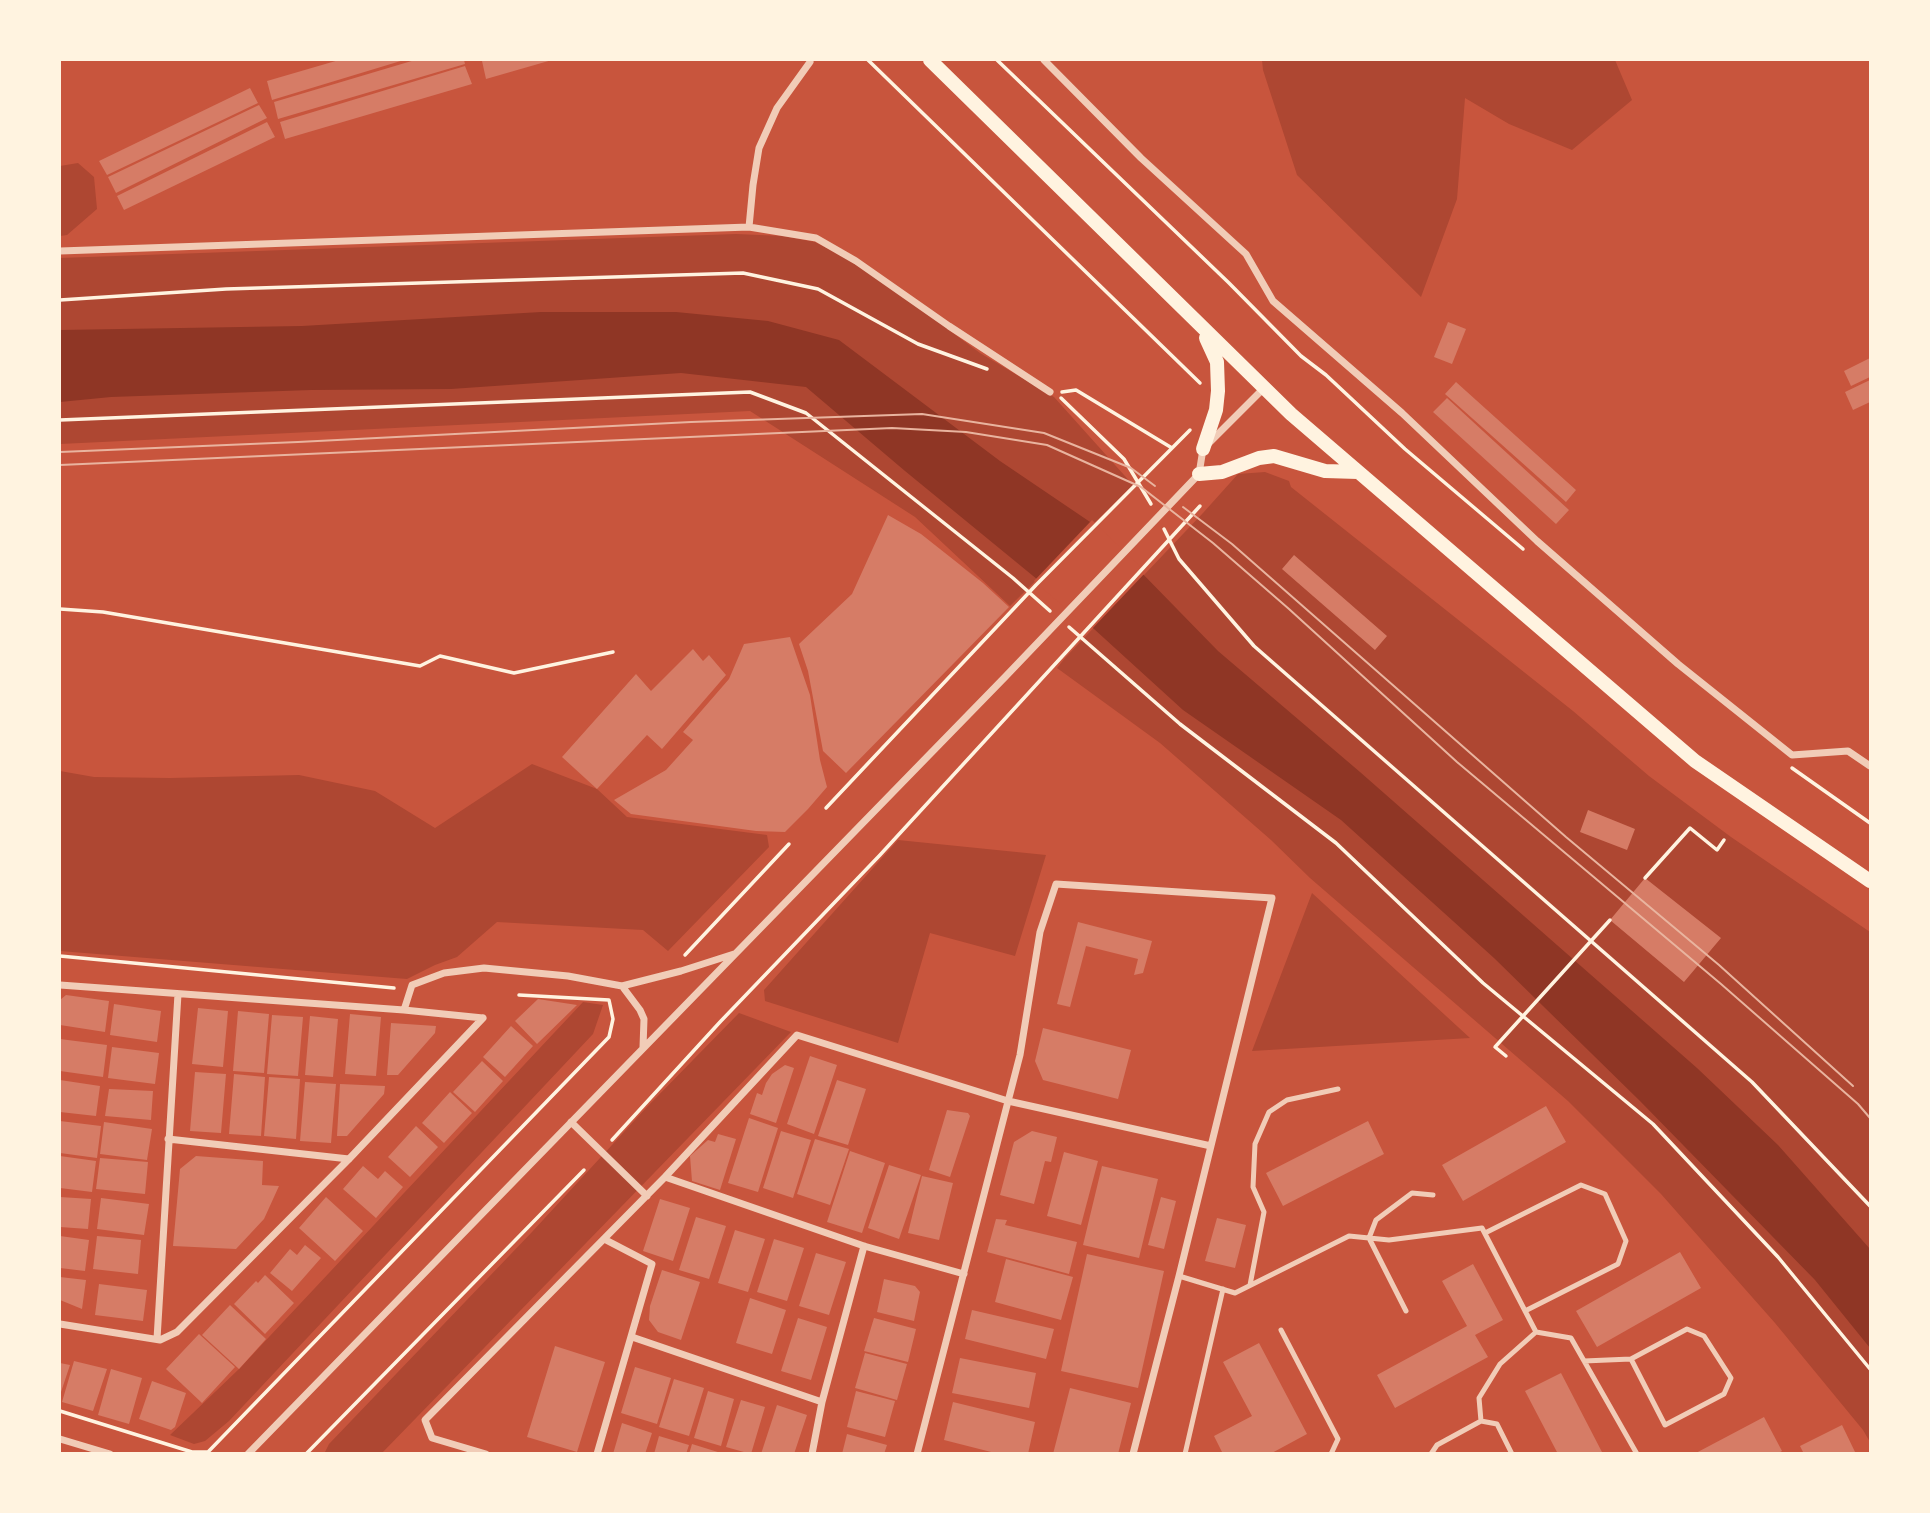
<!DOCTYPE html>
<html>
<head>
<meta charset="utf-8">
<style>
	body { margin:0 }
	#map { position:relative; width:1930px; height:1513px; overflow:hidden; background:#c8553d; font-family:"IBM Plex Sans",sans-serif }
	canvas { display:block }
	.frame { position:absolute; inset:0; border:61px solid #fff3e0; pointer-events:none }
</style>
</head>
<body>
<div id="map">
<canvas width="1930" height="1513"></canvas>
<div class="frame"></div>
</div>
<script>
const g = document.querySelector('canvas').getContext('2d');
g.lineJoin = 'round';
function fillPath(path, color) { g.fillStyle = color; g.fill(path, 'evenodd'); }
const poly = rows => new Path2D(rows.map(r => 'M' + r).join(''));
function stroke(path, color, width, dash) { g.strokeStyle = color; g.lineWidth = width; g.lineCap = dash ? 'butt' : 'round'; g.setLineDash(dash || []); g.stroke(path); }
fillPath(poly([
	[1262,60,1615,60,1632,100,1572,150,1509,124,1465,98,1457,199,1421,297,1297,175,1263,70],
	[78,163,94,177,97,209,67,235,60,236,60,166],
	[736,234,783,236,815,242,842,256,884,282,980,353,1054,397,1133,485,1010,606,915,517,750,411,60,444,60,258],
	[1265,472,1289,481,1291,487,1573,711,1649,776,1731,837,1870,932,1870,1442,1863,1430,1775,1323,1661,1194,1568,1101,1310,878,1271,840,1160,743,1057,668,1065,658,1203,513,1238,474],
	[532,764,597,789,627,817,767,835,769,847,668,951,643,930,497,922,457,957,435,965,407,979,60,951,60,771,94,777,170,778,299,775,375,791,435,828],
	[898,840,1046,855,1015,956,930,933,898,1043,765,1001,764,990],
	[1312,893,1470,1038,1252,1051],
	[583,1002,603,1005,593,1034,229,1421,205,1441,194,1444,170,1435,239,1369],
	[739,1013,791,1032,382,1453,324,1454,329,1444,532,1232,646,1108]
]), '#ae4732');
fillPath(poly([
	[541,312,676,312,768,321,839,340,1000,461,1096,526,1218,651,1360,772,1697,1068,1778,1145,1870,1249,1870,1348,1815,1280,1640,1101,1494,958,1341,820,1183,710,1060,598,905,471,806,387,681,373,451,389,311,390,111,397,60,402,60,330,302,326]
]), '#8f3625');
fillPath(poly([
	[1092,520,1146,572,1091,630,1034,581]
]), '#c8553d');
fillPath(poly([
	[339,60,404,60,272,100,267,81],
	[415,60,464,60,465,64,278,119,274,102],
	[486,60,552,60,486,79,482,61],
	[465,66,472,84,285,139,280,122],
	[250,88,258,103,107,175,99,161],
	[259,105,267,118,116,193,108,177],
	[267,122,275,137,124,210,117,196],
	[1448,322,1466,329,1452,364,1434,357],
	[1870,358,1870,377,1851,386,1844,371],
	[1870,380,1870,402,1853,410,1845,392],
	[1456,382,1576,490,1566,502,1445,394],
	[1447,398,1569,510,1556,524,1433,412],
	[888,515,921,534,983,583,1009,607,846,773,823,751,808,671,799,644,852,594],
	[1294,555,1387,636,1375,650,1282,569],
	[790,637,810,695,820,760,827,787,808,809,785,832,756,831,631,814,614,800,666,770,693,740,683,732,729,679,744,644],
	[693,649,703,661,709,655,726,675,662,749,647,735,597,789,562,757,636,674,651,691],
	[1588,810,1635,829,1627,850,1580,832],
	[1645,878,1721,938,1684,982,1610,920],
	[1078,922,1152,941,1143,973,1134,975,1138,959,1086,946,1070,1007,1057,1004],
	[66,995,109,1001,105,1032,60,1025,60,1000],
	[538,999,577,1005,537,1044,515,1021],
	[114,1004,161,1011,157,1042,110,1035],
	[198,1008,228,1011,223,1067,192,1064],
	[238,1011,269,1014,264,1073,233,1071],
	[350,1014,381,1017,376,1076,345,1074],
	[272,1015,303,1017,298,1076,267,1074],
	[310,1016,338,1019,333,1077,305,1075],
	[391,1023,436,1026,435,1033,398,1075,387,1075],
	[511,1026,533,1046,505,1077,483,1057],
	[1043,1028,1131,1050,1118,1099,1043,1080,1035,1061],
	[60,1039,107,1045,103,1077,60,1071],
	[112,1047,159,1053,155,1084,108,1078],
	[810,1056,837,1065,814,1134,787,1124],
	[482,1061,503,1081,475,1112,453,1092],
	[785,1065,794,1068,776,1123,750,1114,757,1093,762,1095,766,1083,772,1074],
	[195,1072,226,1074,221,1133,190,1131],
	[234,1074,265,1077,261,1136,229,1134],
	[269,1077,300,1079,296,1139,264,1136],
	[60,1080,100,1086,96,1116,60,1112],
	[837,1080,866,1089,848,1145,818,1136],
	[305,1082,336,1084,331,1143,300,1141],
	[340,1084,385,1086,384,1094,347,1136,337,1136],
	[109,1089,153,1091,151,1120,105,1116],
	[450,1092,472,1113,444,1143,422,1123],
	[1546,1106,1566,1142,1463,1201,1442,1165],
	[947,1110,968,1113,970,1116,950,1177,929,1170],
	[749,1118,778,1128,758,1192,728,1183],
	[60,1121,101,1126,97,1158,60,1153],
	[1368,1121,1384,1154,1283,1206,1266,1173],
	[104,1122,152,1129,147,1160,100,1154],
	[416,1126,438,1147,410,1177,388,1157],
	[781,1131,811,1140,793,1198,763,1188],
	[1032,1131,1057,1137,1051,1162,1045,1161,1034,1204,1000,1195,1014,1142],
	[718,1134,736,1139,720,1190,692,1181,690,1156,708,1140,715,1142],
	[815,1139,849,1149,830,1205,797,1194],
	[850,1151,885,1163,862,1233,827,1222],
	[1064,1152,1098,1161,1081,1225,1047,1216],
	[60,1156,96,1161,92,1192,60,1188],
	[196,1156,263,1161,262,1185,279,1186,264,1219,236,1249,173,1246,180,1169],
	[100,1158,148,1162,145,1194,96,1189],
	[889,1165,921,1175,899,1239,868,1228],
	[363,1166,378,1179,385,1171,403,1187,376,1218,343,1189],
	[1102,1166,1158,1179,1139,1258,1083,1245],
	[922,1176,953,1183,939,1240,908,1233],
	[60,1197,91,1199,88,1229,60,1227],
	[326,1197,363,1231,335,1261,299,1228],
	[1161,1197,1176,1201,1164,1249,1148,1245],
	[101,1198,149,1204,144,1235,97,1229],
	[660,1199,690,1208,673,1261,643,1251],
	[696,1217,726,1226,709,1279,679,1270],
	[1217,1218,1246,1225,1235,1268,1205,1261],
	[996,1219,1007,1220,1005,1225,1077,1242,1069,1274,987,1252],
	[735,1230,765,1239,748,1292,718,1283],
	[60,1236,89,1240,85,1271,60,1268],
	[97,1236,141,1240,138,1274,93,1269],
	[774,1239,804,1248,787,1301,757,1292],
	[305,1245,321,1258,292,1291,270,1273,290,1249,297,1255],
	[1680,1252,1701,1288,1597,1347,1576,1311],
	[816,1253,846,1262,829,1315,799,1306],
	[1087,1254,1164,1271,1138,1388,1061,1371],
	[1006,1259,1073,1277,1061,1320,995,1302],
	[1473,1264,1503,1320,1475,1335,1488,1357,1395,1408,1377,1375,1467,1326,1442,1281],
	[662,1270,700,1282,681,1340,658,1332,649,1320,650,1306],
	[265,1275,294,1303,265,1334,234,1304,256,1281,258,1283],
	[60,1277,86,1280,82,1309,60,1300],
	[884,1279,915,1286,920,1292,914,1321,877,1312],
	[99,1284,147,1290,143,1321,95,1315],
	[750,1298,786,1310,772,1354,736,1343],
	[230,1305,266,1339,239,1369,202,1335],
	[972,1310,1054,1329,1046,1359,965,1339],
	[798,1318,827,1327,811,1380,781,1371],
	[874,1318,916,1329,908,1362,864,1351],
	[199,1334,235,1367,202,1403,166,1369],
	[1259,1343,1307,1434,1270,1454,1223,1454,1214,1436,1252,1416,1223,1362],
	[555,1346,605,1362,577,1452,527,1437],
	[865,1353,907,1364,897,1400,855,1388],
	[960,1358,1036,1373,1029,1408,952,1393],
	[74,1361,107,1369,93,1411,62,1402],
	[60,1363,70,1365,60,1395],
	[635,1367,671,1378,657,1424,621,1413],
	[111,1369,142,1378,129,1424,98,1415],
	[1561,1373,1603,1454,1558,1454,1525,1391],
	[674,1379,704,1388,689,1436,659,1427],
	[152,1381,186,1393,175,1427,171,1430,139,1419],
	[1070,1388,1131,1403,1118,1454,1053,1454],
	[708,1391,734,1399,721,1446,694,1438],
	[856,1391,895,1401,885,1437,847,1427],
	[741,1400,765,1407,751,1454,726,1447],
	[953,1402,1035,1422,1028,1454,999,1454,944,1440],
	[777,1405,807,1415,794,1454,761,1454],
	[1764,1417,1782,1451,1777,1454,1694,1454],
	[622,1423,652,1433,645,1454,613,1454],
	[1842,1425,1856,1454,1804,1454,1800,1446],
	[847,1434,887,1445,884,1454,842,1454],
	[659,1436,689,1445,686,1454,654,1454],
	[692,1444,721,1453,721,1454,689,1454]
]), '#d67c66');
stroke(poly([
	[868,60,1200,383],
	[997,60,1229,283,1301,356,1326,375,1405,449,1523,549],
	[60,300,226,289,743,273,818,289,918,344,987,369],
	[1062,392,1076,390,1172,448],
	[1061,398,1124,459,1151,504],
	[60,420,750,392,806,413,1013,578,1050,611],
	[1164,529,1179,559,1254,646,1752,1082,1870,1206],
	[60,609,103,612,420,666,440,656,514,673,613,652],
	[1069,627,1180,724,1336,843,1483,983,1653,1124,1778,1257,1870,1369],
	[1792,768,1870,823],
	[826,808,1036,585,1190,430],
	[1645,878,1690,828,1717,850,1724,840],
	[685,955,789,844],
	[60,956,394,988],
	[1506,1056,1495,1047,1610,920],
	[612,1140,720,1022,880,855,1200,506],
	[60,1411,192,1452,208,1452,609,1037,613,1019,609,1000,519,995],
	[306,1454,584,1170]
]), '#fff3e0', 3.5);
stroke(poly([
	[1485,1233,1581,1185,1605,1194,1626,1241,1618,1264,1525,1311],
	[1179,1276,1235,1293,1349,1236,1389,1240,1482,1228,1536,1332,1571,1338,1637,1454],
	[1250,1285,1264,1212,1253,1187,1255,1144,1269,1112,1287,1100,1338,1089],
	[1406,1311,1369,1238,1376,1220,1412,1193,1433,1195],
	[1281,1330,1338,1439,1331,1454],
	[1584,1361,1631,1359,1665,1425,1724,1394,1731,1378,1704,1336,1687,1329,1631,1359],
	[1481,1421,1479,1398,1500,1364,1536,1332],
	[1185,1454,1223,1289],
	[1431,1454,1437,1445,1481,1421,1497,1424,1512,1454]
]), '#f1ccb7', 5);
stroke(poly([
	[1044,60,1141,158,1246,254,1273,301,1402,413,1537,541,1678,664,1792,755,1848,751,1870,766],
	[749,227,816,238,856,261,949,326,1050,392],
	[60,251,749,227,753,185,759,148,777,108,810,62],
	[60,985,404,1010,483,1018],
	[622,986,640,1010,644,1019,643,1047],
	[404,1010,412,985,444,973,484,968,568,976,622,986,681,971,734,954],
	[571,1122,647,1196],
	[168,1139,349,1159],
	[665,1177,864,1246,964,1274],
	[60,1324,160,1340,177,1332,349,1159,483,1018],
	[632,1337,822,1402],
	[157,1339,178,994],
	[60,1439,110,1454],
	[248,1454,1006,676,1199,474,1203,449,1264,388],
	[486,1454,432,1438,425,1420,665,1177,797,1035,1008,1101,1211,1146],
	[597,1454,652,1264,604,1239],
	[812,1454,822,1402,864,1246],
	[917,1454,1020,1055,1040,932,1056,884,1272,898,1179,1276,1133,1454]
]), '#f1ccb7', 7);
stroke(poly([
	[930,60,1291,414,1695,761,1870,881],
	[1203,449,1216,410,1218,391,1217,362,1206,338],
	[1199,474,1222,472,1259,458,1274,456,1325,471,1358,472]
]), '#fff3e0', 14);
stroke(poly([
	[60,452,298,442,691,422,922,414,1044,433,1131,468,1155,486],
	[60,465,892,428,966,432,1047,445,1141,487,1213,543,1289,609,1457,762,1721,984,1858,1104,1870,1118],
	[1183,507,1232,544,1566,837,1719,965,1853,1086]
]), '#e9b49f', 2);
</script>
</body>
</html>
